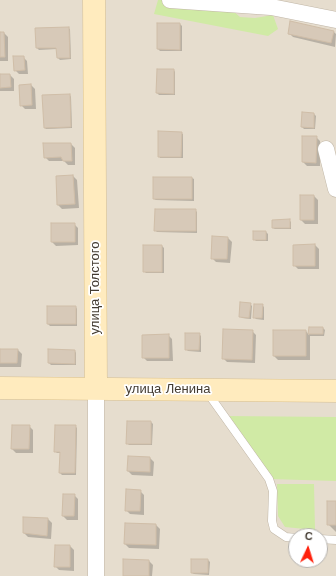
<!DOCTYPE html>
<html>
<head>
<meta charset="utf-8">
<style>
	body { margin:0 }
	#map { position:relative; width:336px; height:576px; overflow:hidden; background:#f2ece1; font-family:"Work Sans",sans-serif }
	canvas { display:block }
	.north { position:absolute; left:288px; top:528px; width:40px; height:40px; box-sizing:border-box; background:#fff; border:1px solid #b4b1ad; border-radius:50%; rotate:4deg; font-size:11px; font-weight:700; line-height:16px; text-align:center; color:#433b31 }
	.north::after { content:''; display:block; margin:auto; width:14px; height:18px; background:#ff200b; clip-path:polygon(50% 0,100% 100%,50% 72%,0 100%) }
</style>
</head>
<body>
<div id="map">
<canvas width="336" height="576"></canvas>
<div class="north">С</div>
</div>
<script>
const g = document.querySelector('canvas').getContext('2d');
g.lineJoin = 'round';
function fillPath(path, color) { g.fillStyle = color; g.fill(path, 'evenodd'); }
const poly = rows => new Path2D(rows.map(r => 'M' + r).join(''));
function stroke(path, color, width, dash) { g.strokeStyle = color; g.lineWidth = width; g.lineCap = dash ? 'butt' : 'round'; g.setLineDash(dash || []); g.stroke(path); }
function write(font, color, halo, rows, align = 'center') {
  g.font = font + ' "Work Sans",sans-serif'; g.lineWidth = 3.5; g.setLineDash([]); g.textBaseline = 'middle'; g.strokeStyle = halo; g.fillStyle = color; for (const [text, x, y, turn = 0] of rows) {
    g.save(); g.translate(x, y); g.rotate((+turn || 0) * Math.PI / 180); g.textAlign = isNaN(turn) ? turn : align; if (halo) g.strokeText(text, 0, 0); g.fillText(text, 0, 0); g.restore();
  }
}
fillPath(poly([
	[0,0,336,0,336,576,0,576],
	[296,536,320,536,320,560,296,560]
]), '#e6ddce');
fillPath(poly([
	[158,0,239,0,232,10,240,17,255,18,273,15,278,29,268,36,154,14],
	[224,416,336,417,336,481,269,479],
	[277,484,314,484,315,530,285,527,278,516]
]), '#d0eaa5');
fillPath(poly([
	[158,24,180,24,182,26,182,51,160,51,158,49],
	[68,28,70,29,71,59,60,60,58,58,57,49,39,50,37,48,36,29],
	[333,31,336,34,335,47,293,37,289,33],
	[0,33,4,33,8,37,8,61,0,61],
	[23,57,27,61,28,74,19,74,15,70],
	[174,70,175,72,175,95,159,95,157,93],
	[0,75,10,75,14,79,14,91,0,91],
	[31,85,35,89,36,109,25,109,21,105],
	[70,95,71,97,72,128,46,129,45,128],
	[314,114,316,116,315,129,304,129,302,127],
	[181,133,183,134,183,158,160,158,159,156],
	[316,137,320,141,320,166,307,166,303,162],
	[71,144,75,148,75,165,68,165,64,161,49,161,45,157],
	[73,176,77,180,79,208,62,209,58,205],
	[192,178,194,179,194,201,156,200,154,199],
	[314,196,318,200,318,224,305,224,301,220],
	[195,210,197,212,197,233,157,232,155,230],
	[289,220,291,222,291,229,275,229,273,228],
	[74,224,78,228,78,245,56,246,52,242],
	[266,232,268,234,268,241,256,241,254,239],
	[228,238,232,242,230,263,216,262,212,258],
	[315,245,319,249,319,269,298,269,294,265],
	[144,246,162,246,164,248,164,273,146,273,144,271],
	[250,304,252,306,251,319,242,318,240,316],
	[262,305,264,307,264,320,256,319,254,317],
	[76,307,77,309,77,326,50,326,48,324],
	[310,328,323,328,325,330,324,336,310,336,310,360,278,360,274,356,274,331,306,331,309,335],
	[252,331,256,335,255,363,227,362,223,358],
	[199,334,201,336,201,352,188,351,186,349],
	[168,335,172,339,173,361,147,361,143,357],
	[0,350,18,350,22,354,21,367,0,367],
	[75,351,76,353,76,365,51,365,49,363],
	[151,422,153,424,152,445,129,445,127,443],
	[29,426,33,430,33,453,16,453,12,449],
	[75,426,77,428,76,475,62,475,60,473,61,453,57,453,55,451],
	[150,458,154,462,153,476,132,475,128,471],
	[140,491,144,495,144,515,130,514,126,510],
	[74,495,78,499,78,520,67,520,63,516],
	[336,502,336,532,328,524],
	[48,519,52,523,51,539,28,537,24,533],
	[156,525,160,529,159,549,129,548,125,544],
	[70,546,74,550,74,571,59,570,55,566],
	[208,560,210,562,209,575,194,574,192,573],
	[149,561,153,565,152,576,124,576]
]), '#0003');
const building = poly([
	[290,21,334,31,331,43,288,34,290,21],
	[157,23,180,23,180,50,157,49,157,23],
	[69,27,70,58,57,58,56,48,36,48,35,28,69,27],
	[0,32,4,32,5,57,0,57,0,32],
	[13,56,24,56,25,70,14,71,13,56],
	[157,69,174,69,174,94,156,93,157,69],
	[0,74,10,74,11,87,0,88,0,74],
	[31,84,32,105,20,106,19,85,31,84],
	[70,94,71,127,44,128,42,95,70,94],
	[302,112,314,113,314,128,301,127,302,112],
	[158,131,182,132,181,157,158,157,158,131],
	[302,136,317,136,316,163,302,162,302,136],
	[43,143,71,143,72,161,63,161,61,157,44,158,43,143],
	[73,175,75,204,57,205,56,176,73,175],
	[153,177,192,177,192,199,153,199,153,177],
	[300,195,314,195,314,220,300,220,300,195],
	[155,209,196,209,196,231,154,231,155,209],
	[290,219,290,228,272,228,272,220,290,219],
	[51,223,75,223,75,242,51,242,51,223],
	[253,231,266,231,266,240,253,240,253,231],
	[212,236,228,237,227,259,211,259,212,236],
	[315,244,315,266,293,266,293,245,315,244],
	[143,245,162,245,162,272,143,272,143,245],
	[240,302,251,303,249,318,239,317,240,302],
	[254,304,263,304,262,318,253,318,254,304],
	[47,306,76,306,76,324,47,324,47,306],
	[309,327,323,327,323,334,308,334,309,327],
	[223,329,253,330,252,360,222,359,223,329],
	[273,330,306,330,306,356,273,356,273,330],
	[185,333,200,333,199,350,185,350,185,333],
	[169,334,169,358,142,358,142,335,169,334],
	[0,349,18,349,17,363,0,363,0,349],
	[48,349,75,350,75,364,48,363,48,349],
	[127,421,151,421,151,444,126,444,127,421],
	[12,425,30,425,29,449,11,449,12,425],
	[55,425,76,425,75,473,59,473,60,452,54,452,55,425],
	[128,456,150,457,150,472,127,471,128,456],
	[126,489,141,490,140,511,125,511,126,489],
	[63,494,75,494,74,516,62,516,63,494],
	[327,501,336,501,336,525,327,525,327,501],
	[23,517,48,518,47,536,23,533,23,517],
	[125,523,156,524,156,545,124,544,125,523],
	[55,545,70,545,70,567,54,567,55,545],
	[123,559,149,560,149,576,123,576,123,559],
	[191,559,208,559,208,573,191,573,191,559]
]);
fillPath(building, '#d7c9b8');
stroke(building, '#d0bea8', 1);
const lane = poly([
	[207,392,269,479,273,491,272,521,274,529,286,537,296,538],
	[320,539,336,540]
]);
const street = poly([
	[170,0,271,7,336,20],
	[326,149,336,189],
	[96,389,96,576]
]);
const secondary = poly([
	[94,0,96,389],
	[0,388,336,391]
]);
stroke(lane, '#c0b6a6', 9);
stroke(street, '#c0b6a6', 17);
stroke(secondary, '#d9c08e', 23);
stroke(lane, '#fff', 8);
stroke(street, '#fff', 16);
stroke(secondary, '#ffebbe', 22);
write('13px', '#433b31', '#fff', [
	["улица Толстого",95,288,-90],
	["улица Ленина",168,389]
]);
</script>
</body>
</html>
